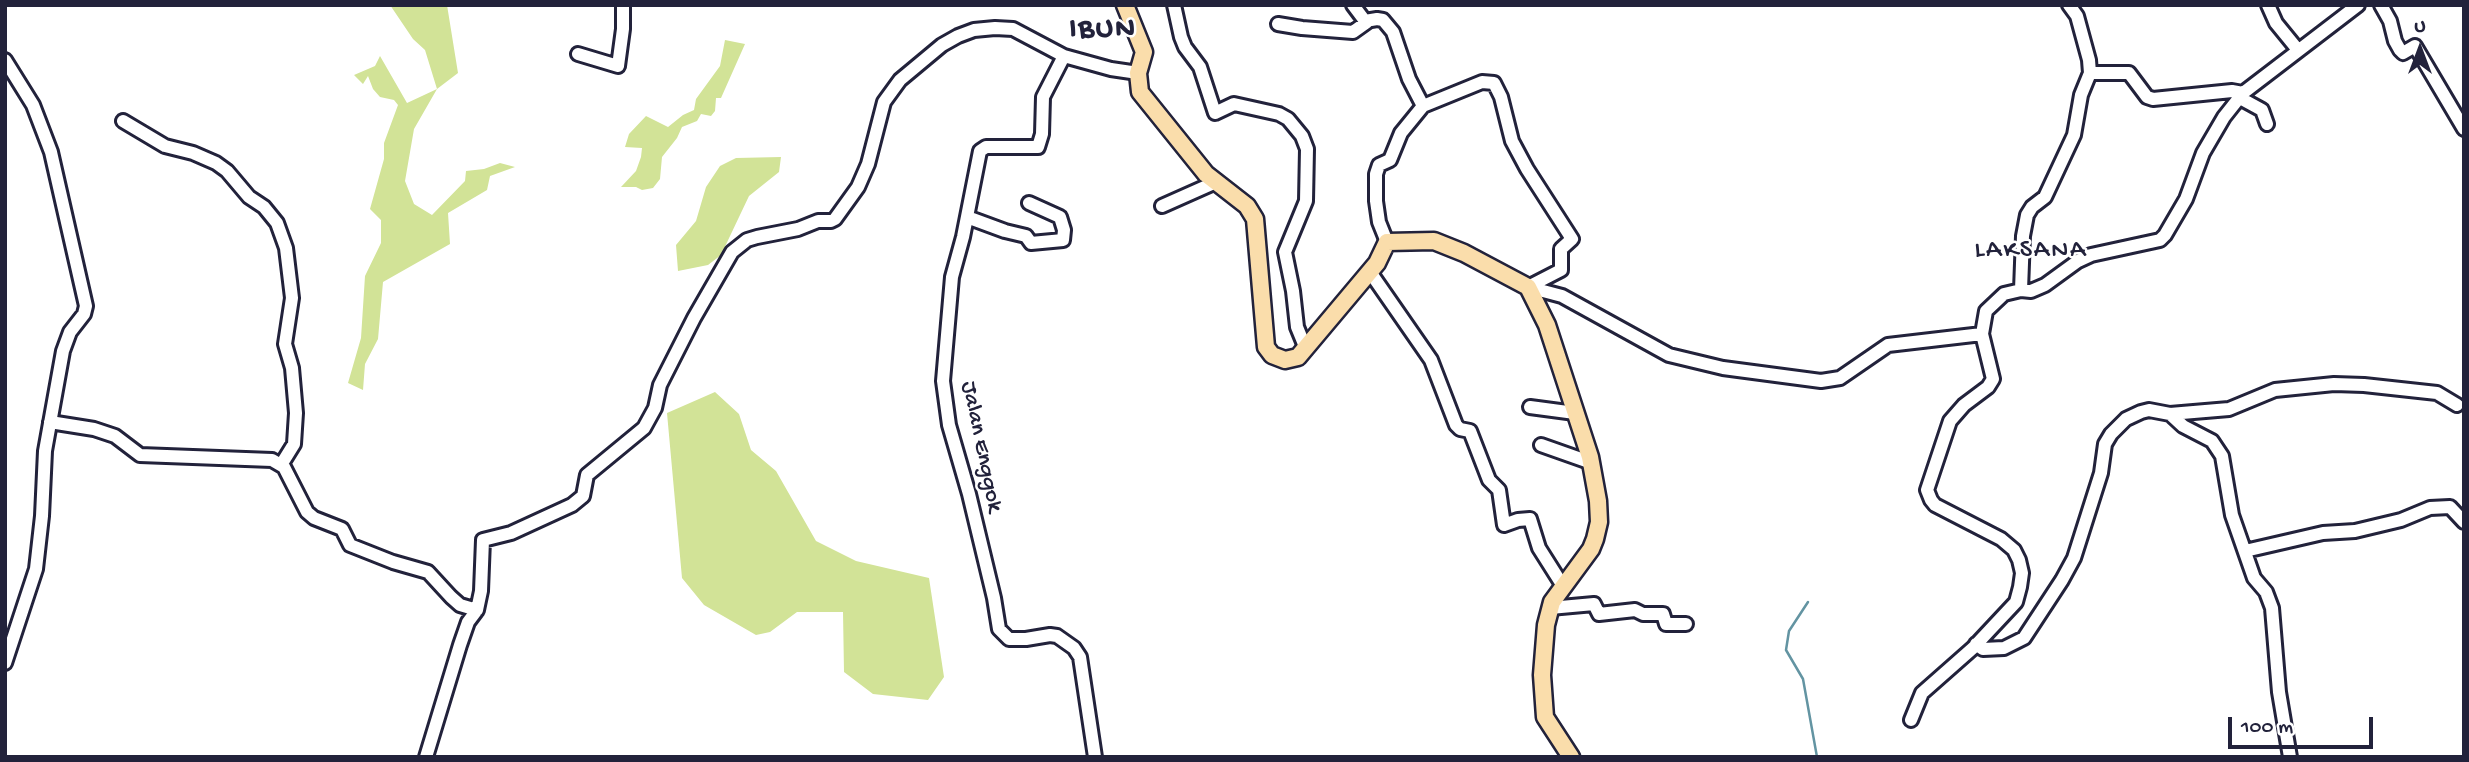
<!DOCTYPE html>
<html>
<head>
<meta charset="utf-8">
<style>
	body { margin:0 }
	#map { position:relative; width:2469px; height:762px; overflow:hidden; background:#fff; font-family:"Gochi Hand",sans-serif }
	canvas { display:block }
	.frame { position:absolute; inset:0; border:7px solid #22223b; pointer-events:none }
	.north { position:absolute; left:2385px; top:14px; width:70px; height:70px; -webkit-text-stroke:5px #fff; paint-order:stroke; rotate:0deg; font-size:19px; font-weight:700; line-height:28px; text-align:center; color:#22223b }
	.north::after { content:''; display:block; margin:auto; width:24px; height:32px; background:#22223b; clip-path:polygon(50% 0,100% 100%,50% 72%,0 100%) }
	.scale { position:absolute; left:2228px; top:717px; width:145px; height:32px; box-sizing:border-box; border:4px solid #22223b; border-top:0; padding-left:9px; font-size:21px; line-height:24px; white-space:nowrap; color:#22223b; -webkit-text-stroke:5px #fff; paint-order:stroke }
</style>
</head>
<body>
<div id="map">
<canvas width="2469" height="762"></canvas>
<div class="frame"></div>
<div class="north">U</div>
<div class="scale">100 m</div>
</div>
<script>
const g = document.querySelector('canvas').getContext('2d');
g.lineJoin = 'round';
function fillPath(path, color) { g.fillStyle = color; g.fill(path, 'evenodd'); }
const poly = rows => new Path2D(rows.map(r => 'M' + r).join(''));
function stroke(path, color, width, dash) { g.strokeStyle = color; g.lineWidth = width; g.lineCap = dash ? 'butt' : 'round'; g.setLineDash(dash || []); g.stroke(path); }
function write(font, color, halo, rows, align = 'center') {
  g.font = font + ' "Gochi Hand",sans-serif'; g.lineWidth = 5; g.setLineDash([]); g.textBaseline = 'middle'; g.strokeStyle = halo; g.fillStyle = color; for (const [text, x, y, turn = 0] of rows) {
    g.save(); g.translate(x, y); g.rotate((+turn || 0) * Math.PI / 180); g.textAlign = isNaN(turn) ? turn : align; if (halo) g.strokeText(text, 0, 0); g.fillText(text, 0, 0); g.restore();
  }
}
fillPath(poly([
	[390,5,447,5,458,73,437,89,414,129,405,181,414,204,432,215,465,181,466,171,484,169,500,163,515,167,490,176,487,190,448,213,450,244,383,282,378,339,365,364,363,390,348,383,361,338,365,276,381,243,381,220,370,209,384,159,384,143,398,105,394,100,380,97,373,89,368,76,363,84,354,75,375,66,380,56,407,103,437,89,425,50,413,39],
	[725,40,745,44,721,98,716,98,715,111,711,116,701,114,697,121,682,127,677,138,662,157,660,179,653,188,642,190,636,187,621,187,636,171,641,157,642,148,625,147,629,134,646,116,668,127,683,115,694,110,696,99,720,66],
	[781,157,779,172,749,196,721,255,708,265,678,271,676,245,696,221,706,187,720,166,736,158],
	[715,392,739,414,751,450,776,471,816,541,856,561,929,578,944,677,928,700,873,694,844,672,843,612,797,612,770,632,756,635,704,605,682,578,667,413]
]), '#d2e397');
stroke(poly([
	[1808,602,1789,631,1786,650,1803,679,1817,757]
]), '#6394a2', 2.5);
const minor = poly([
	[1174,5,1181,37,1185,47,1200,67,1215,113,1234,104,1279,114,1288,119,1302,136,1307,149,1306,201,1285,252,1293,291,1297,327,1306,349],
	[1353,5,1365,21,1377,19,1383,20,1393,32,1409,79,1423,106,1401,133,1390,160,1379,165,1376,174,1376,201,1379,222,1387,242],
	[2268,5,2276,23,2298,50],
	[2381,5,2390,21,2395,41,2400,50,2403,53,2415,46,2464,129],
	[1278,24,1302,28,1353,32,1367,22],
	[578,54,618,66,623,29,623,5],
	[1064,56,1043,97,1042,134,1038,147,986,147,980,151,963,237,952,277,943,381,949,425,969,494,994,598,999,629,1009,639,1026,639,1050,635,1057,636,1074,648,1080,657,1095,757],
	[5,60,33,105,51,152,86,306,84,314,70,332,63,351,45,451,42,516,36,569,5,663],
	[2090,73,2129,73,2147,97,2153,99,2232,91,2243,93],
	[2240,98,2262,110,2267,124],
	[1423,106,1482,82,1494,83,1501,97,1512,141,1527,169,1572,239,1561,249,1561,270,1528,287],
	[123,121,165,146,193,153,216,163,227,171,249,197,264,207,277,223,286,248,292,298,285,344,292,368,296,413,294,444,281,465],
	[1162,206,1216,182],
	[967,217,1005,231,1026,236,1031,243,1063,240,1064,230,1060,217,1029,203],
	[1370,272,1431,360,1456,425,1460,429,1470,431,1489,480,1499,490,1504,525,1518,520,1530,519,1539,548,1563,586],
	[1528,287,1562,296,1669,355,1723,368,1821,381,1840,378,1888,345,1982,334,1986,311,2004,294,2021,290,2031,291,2045,285,2078,261,2091,255,2160,240,2165,235,2186,199,2203,153,2224,117,2243,93,2358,5],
	[2021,290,2023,236,2027,215,2032,207,2045,197,2074,135,2081,95,2090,73,2089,60,2077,16,2069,5],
	[1530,407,1575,413],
	[2170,414,2229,409,2275,390,2334,384,2364,385,2437,393,2457,405],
	[50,422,94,429,115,436,140,455,272,460,284,467,307,512,314,518,342,529,350,545,393,562,428,572,451,597,460,605,477,610],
	[1541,445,1592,463],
	[2245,551,2323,533,2355,531,2401,520,2430,508,2450,507,2464,522],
	[1550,608,1594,604,1599,614,1635,610,1643,614,1663,614,1666,624,1686,624],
	[1976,644,1983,649,2004,648,2024,638,2062,580,2074,558,2101,473,2105,444,2111,434,2126,419,2141,412,2149,410,2170,414,2183,426,2212,441,2222,456,2232,515,2254,578,2266,592,2272,608,2279,692,2290,757],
	[1911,720,1922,693,1973,648,2016,602,2020,587,2022,573,2019,560,2014,550,2001,539,1935,505,1931,500,1927,490,1950,421,1964,405,1988,387,1993,379,1982,334],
	[426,757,460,645,468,622,477,610,481,591,483,540,511,533,572,505,583,496,587,475,644,428,655,408,660,385,694,318,732,252,747,240,757,237,798,229,818,221,831,221,835,219,858,187,868,164,884,102,900,80,942,45,958,36,974,30,995,28,1013,29,1064,56,1111,69,1138,73]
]);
const major = poly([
	[1125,5,1144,52,1138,73,1140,92,1206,174,1247,206,1255,219,1266,347,1272,355,1285,360,1298,357,1377,263,1387,242,1434,241,1464,253,1528,287,1547,325,1590,457,1598,501,1599,522,1595,539,1591,549,1552,602,1546,625,1542,675,1545,717,1571,757]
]);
stroke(minor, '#22223b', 18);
stroke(major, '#22223b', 21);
stroke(minor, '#fff', 12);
stroke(major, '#faddab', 16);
write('23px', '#22223b', '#fff', [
	["Jalan Enggok",980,447,78]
]);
g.letterSpacing = '2px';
write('26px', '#22223b', '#fff', [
	["LAKSANA",2031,252]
]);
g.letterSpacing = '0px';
g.letterSpacing = '2px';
write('bold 30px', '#22223b', '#fff', [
	["IBUN",1103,31]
]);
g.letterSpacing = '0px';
</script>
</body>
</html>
